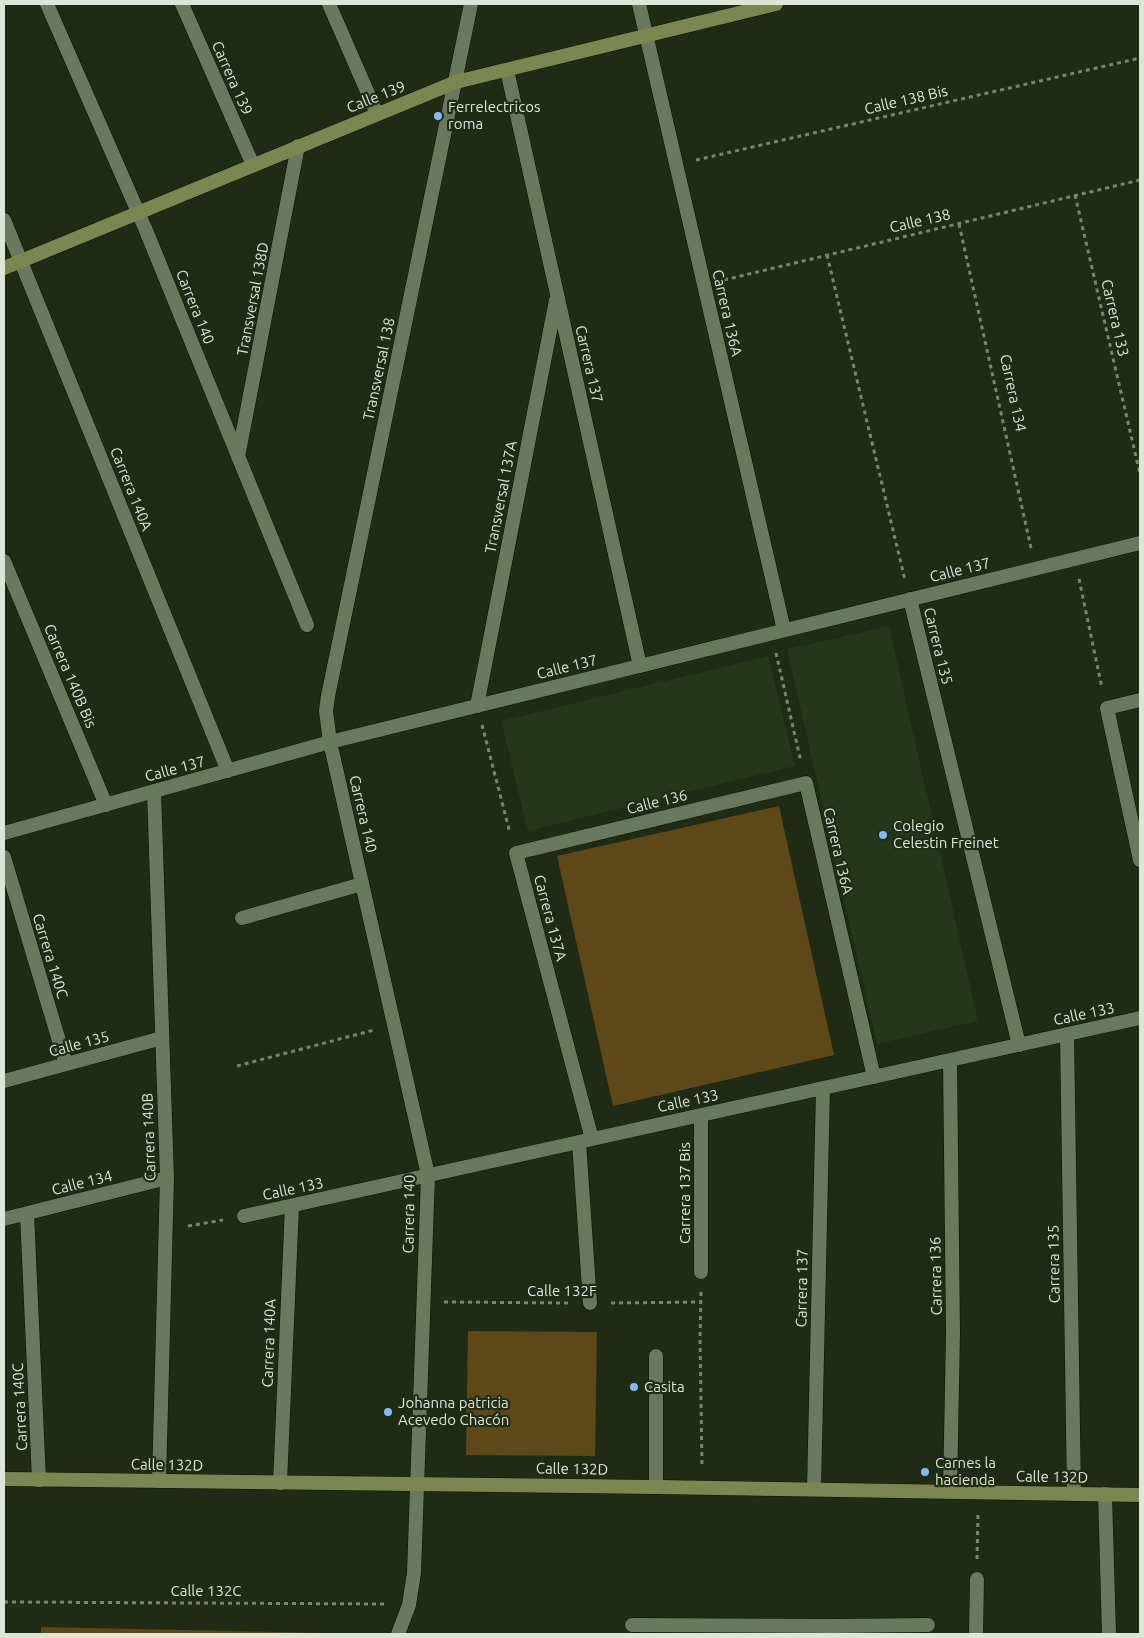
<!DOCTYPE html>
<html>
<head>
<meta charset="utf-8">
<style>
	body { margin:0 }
	#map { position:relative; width:1144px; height:1638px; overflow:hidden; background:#1f2b14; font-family:Ubuntu,sans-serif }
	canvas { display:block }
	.frame { position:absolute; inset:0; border:5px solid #dde5d6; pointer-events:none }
</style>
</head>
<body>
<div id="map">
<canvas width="1144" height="1638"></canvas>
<div class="frame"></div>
</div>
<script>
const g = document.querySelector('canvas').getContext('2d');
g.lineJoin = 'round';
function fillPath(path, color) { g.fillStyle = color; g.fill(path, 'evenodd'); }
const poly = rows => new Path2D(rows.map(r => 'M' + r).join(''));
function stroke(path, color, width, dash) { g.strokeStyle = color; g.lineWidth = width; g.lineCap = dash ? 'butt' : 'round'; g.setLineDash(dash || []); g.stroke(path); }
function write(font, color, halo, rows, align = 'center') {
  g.font = font + ' Ubuntu,sans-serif'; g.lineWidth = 4.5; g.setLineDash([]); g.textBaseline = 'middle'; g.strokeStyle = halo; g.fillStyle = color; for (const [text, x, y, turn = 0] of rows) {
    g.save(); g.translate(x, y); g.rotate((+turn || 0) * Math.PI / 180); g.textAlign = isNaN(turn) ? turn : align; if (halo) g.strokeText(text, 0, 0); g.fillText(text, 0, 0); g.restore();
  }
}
fillPath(poly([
	[889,626,978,1021,877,1044,787,649],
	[768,656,795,766,528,831,501,721]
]), '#263618');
fillPath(poly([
	[779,806,834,1055,613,1106,557,856],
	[468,1331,597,1332,595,1456,466,1455],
	[41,1627,374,1634,41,1634]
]), '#5e4818');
const service = poly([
	[507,70,640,666],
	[910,599,1019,1045],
	[1140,700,1107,708,1140,860],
	[477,706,556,300],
	[242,918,362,884],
	[656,1487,656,1356],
	[632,1625,835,1626,835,1634],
	[835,1626,928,1625]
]);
const minor = poly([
	[47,4,145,228,307,625],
	[182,4,253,165],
	[329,4,377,114],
	[639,4,784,630],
	[4,220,228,771],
	[238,457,298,146],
	[4,561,106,805],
	[154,791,167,1178,159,1481],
	[4,833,330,742,1140,543],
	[4,857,66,1064],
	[1067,1034,1074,1494],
	[4,1081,162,1038],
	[592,1139,516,853,806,783,874,1077],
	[579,1142,590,1303],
	[27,1213,39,1480],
	[244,1216,1140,1018],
	[4,1219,167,1178],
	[701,1272,701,1115],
	[280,1483,292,1206],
	[814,1489,823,1088],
	[950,1491,953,1333,950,1060],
	[1105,1494,1109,1634],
	[976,1634,977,1579]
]);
const tertiary = poly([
	[398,1634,409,1605,414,1573,428,1175,330,742,326,711,328,696,471,4]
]);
const secondary = poly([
	[4,268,456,82,776,4],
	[4,1479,656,1487,1140,1495]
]);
stroke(service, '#081301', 15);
stroke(minor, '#081301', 15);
stroke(tertiary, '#081301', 15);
stroke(secondary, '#081301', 15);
stroke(poly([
	[696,160,1140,58],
	[1075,195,1140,474],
	[959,224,1031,548],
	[827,255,905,580],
	[724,280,1140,180],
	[1079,579,1102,688],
	[776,653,801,762],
	[482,725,510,833],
	[237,1066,374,1030],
	[188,1226,223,1220],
	[701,1292,700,1338,702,1466],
	[444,1302,570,1303],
	[611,1303,702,1302],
	[977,1559,978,1515],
	[4,1602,388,1604]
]), '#7b8572', 3, [4, 4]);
stroke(service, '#6a795e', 14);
stroke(minor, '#6a795e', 14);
stroke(tertiary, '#6a795e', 14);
stroke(secondary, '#7c8651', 14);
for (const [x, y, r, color] of [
	[438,116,5,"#84bcfb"],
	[883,835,5,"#84bcfb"],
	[634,1387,5,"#84bcfb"],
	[388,1412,5,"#84bcfb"],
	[925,1472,5,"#84bcfb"]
]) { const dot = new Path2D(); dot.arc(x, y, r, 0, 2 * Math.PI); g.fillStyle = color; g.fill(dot); stroke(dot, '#1f2b14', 2); }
write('15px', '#dde5d6', '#1f2b14', [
	["Carrera 139",232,78,66],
	["Calle 139",376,97,-22],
	["Calle 138 Bis",906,100,-13],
	["Calle 138",920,221,-13],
	["Transversal 138D",253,299,-79],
	["Carrera 140",195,307,68],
	["Carrera 136A",727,313,77],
	["Carrera 133",1115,318,77],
	["Carrera 137",589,364,77],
	["Transversal 138",379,369,-78],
	["Carrera 134",1013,393,78],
	["Carrera 140A",131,489,68],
	["Transversal 137A",501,497,-79],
	["Calle 137",960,570,-14],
	["Carrera 135",938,646,76],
	["Calle 137",567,667,-14],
	["Carrera 140B Bis",70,676,67],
	["Calle 137",175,769,-15],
	["Calle 136",657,802,-14],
	["Carrera 140",363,814,77],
	["Carrera 136A",838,851,77],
	["Carrera 137A",550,918,75],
	["Carrera 140C",50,956,73],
	["Calle 133",1084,1014,-12],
	["Calle 135",79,1044,-15],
	["Calle 133",688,1101,-12],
	["Carrera 140B",149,1137,-92],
	["Calle 134",82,1183,-14],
	["Calle 133",293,1189,-12],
	["Carrera 137 Bis",685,1193,-90],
	["Carrera 140",409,1214,-89],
	["Carrera 135",1054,1264,-91],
	["Carrera 136",936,1276,-91],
	["Carrera 137",802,1288,-89],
	["Calle 132F",562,1291],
	["Carrera 140A",269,1343,-88],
	["Carrera 140C",20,1407,-93],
	["Calle 132D",167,1465,1],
	["Calle 132D",572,1469,1],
	["Calle 132D",1052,1477,1],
	["Calle 132C",206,1591]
]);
write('15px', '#dde5d6', '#1f2b14', [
	["Ferrelectricos",448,107],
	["roma",448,124],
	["Colegio",893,826],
	["Celestin Freinet",893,843],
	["Casita",644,1387],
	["Johanna patricia",398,1403],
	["Acevedo Chacón",398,1420],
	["Carnes la",935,1463],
	["hacienda",935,1480]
], 'left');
</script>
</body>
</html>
